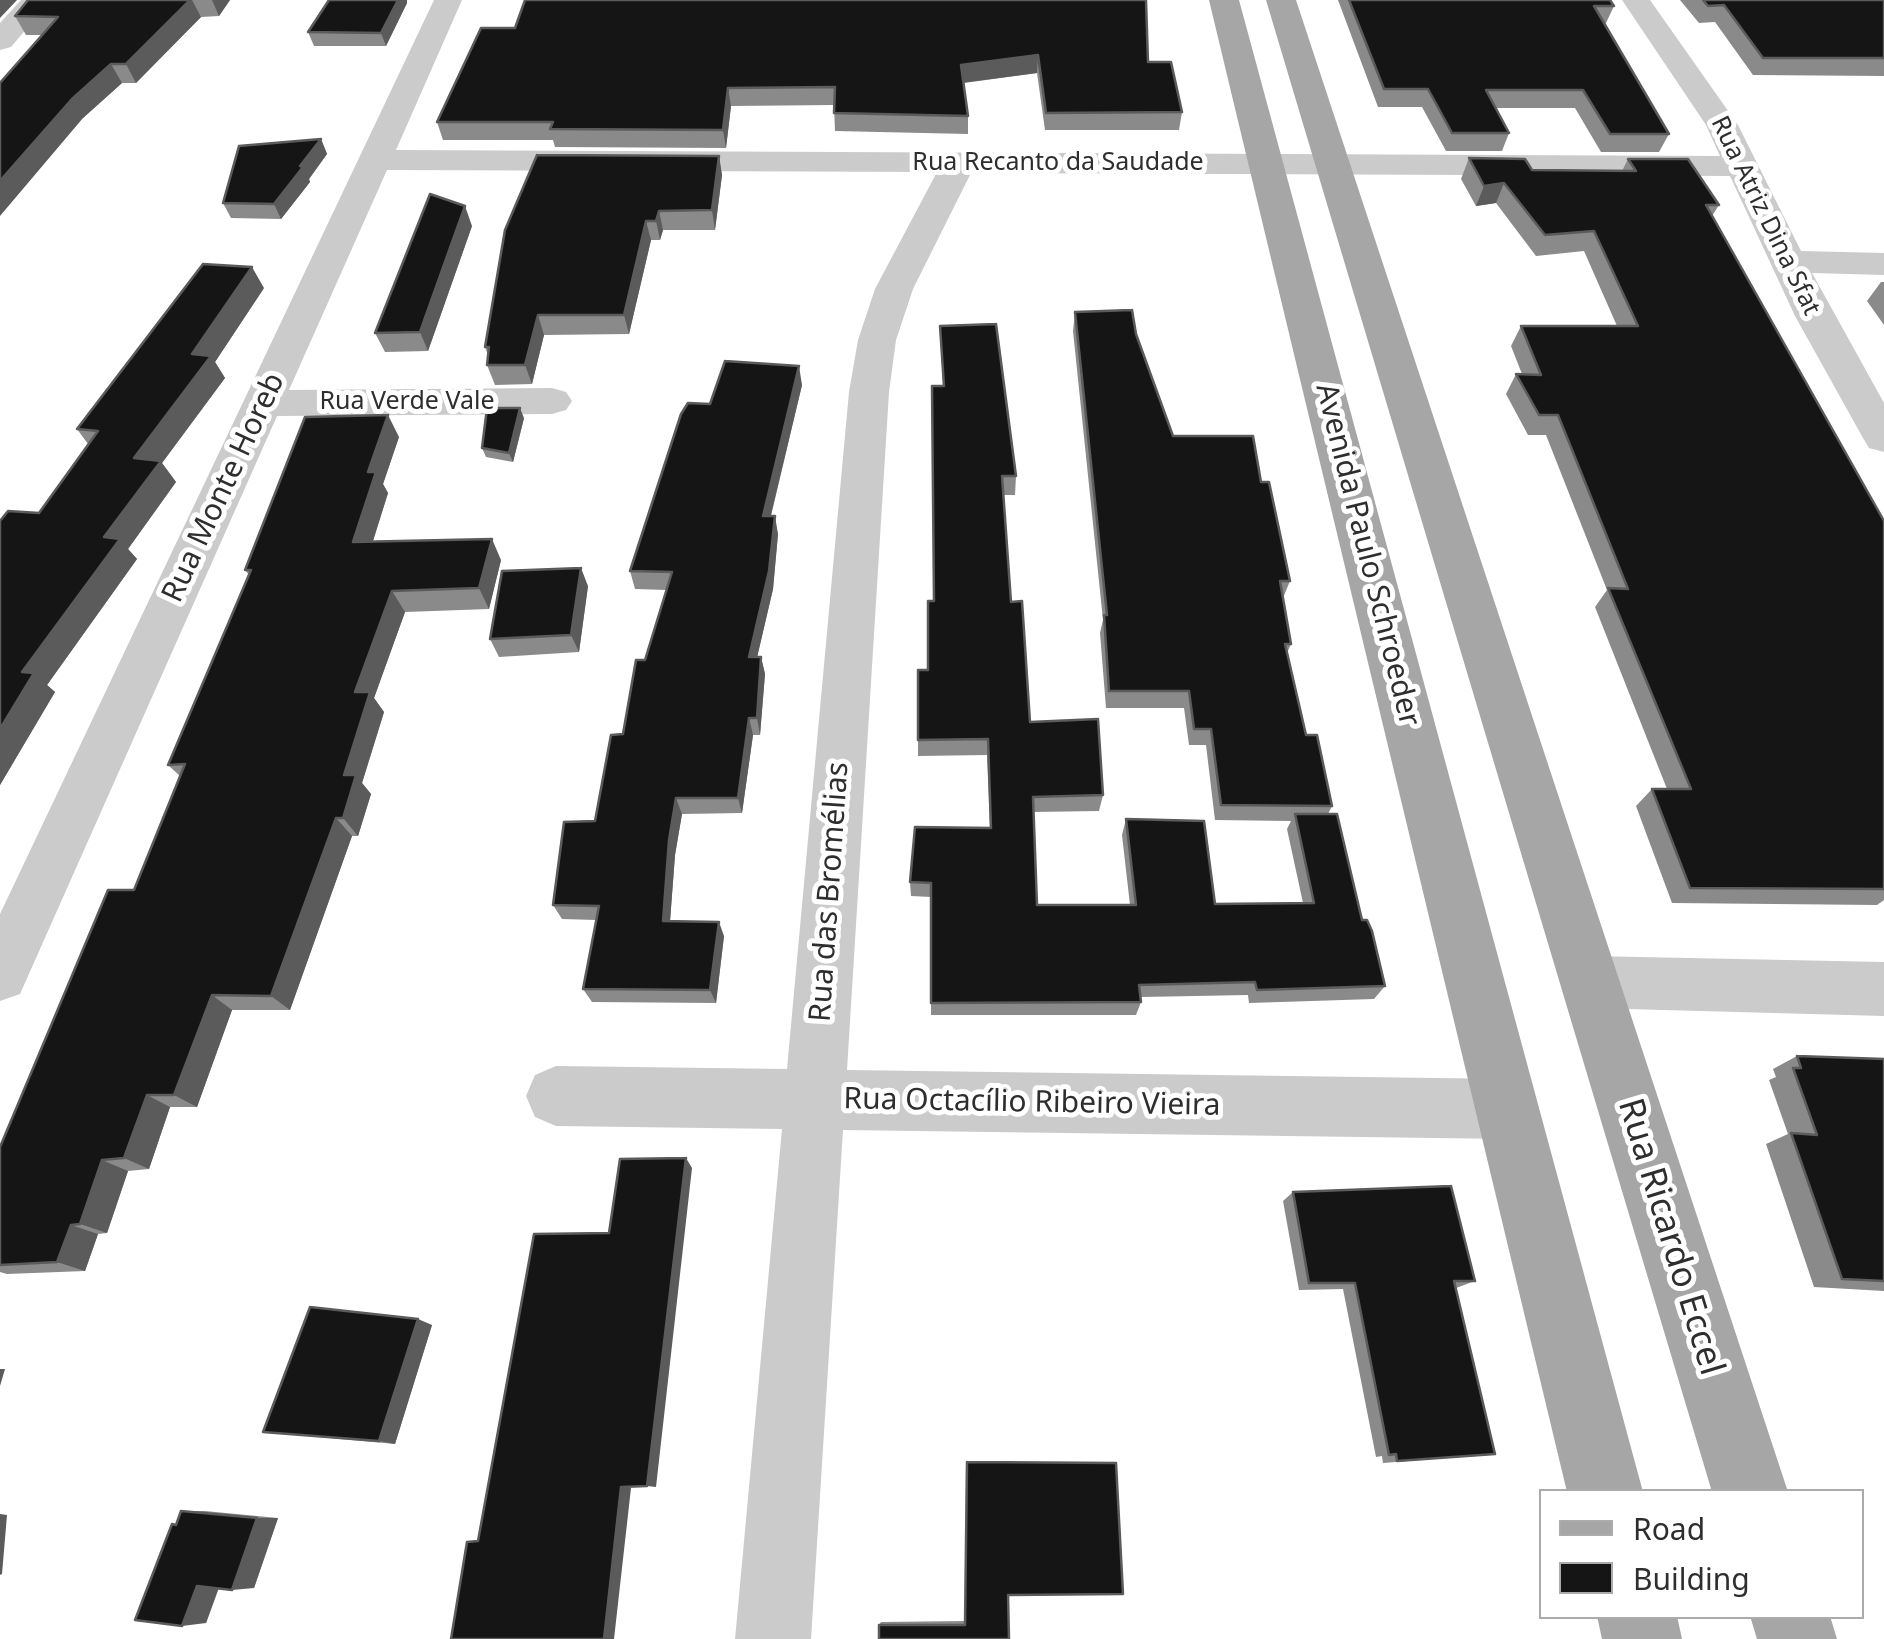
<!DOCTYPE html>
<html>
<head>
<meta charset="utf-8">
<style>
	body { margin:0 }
	#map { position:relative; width:1884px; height:1639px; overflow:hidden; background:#fff; font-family:"Noto Sans",sans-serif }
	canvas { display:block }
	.legend { position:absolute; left:1539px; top:1489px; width:325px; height:130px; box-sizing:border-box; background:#fff; border:2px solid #ababab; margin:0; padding:12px 18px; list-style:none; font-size:30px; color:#2e2e2e }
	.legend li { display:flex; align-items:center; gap:20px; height:50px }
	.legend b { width:50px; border:2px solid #ababab }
</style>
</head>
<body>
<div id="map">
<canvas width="1884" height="1639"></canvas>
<ul class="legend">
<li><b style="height:12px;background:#a6a6a6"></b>Road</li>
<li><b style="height:28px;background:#151515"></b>Building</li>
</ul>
</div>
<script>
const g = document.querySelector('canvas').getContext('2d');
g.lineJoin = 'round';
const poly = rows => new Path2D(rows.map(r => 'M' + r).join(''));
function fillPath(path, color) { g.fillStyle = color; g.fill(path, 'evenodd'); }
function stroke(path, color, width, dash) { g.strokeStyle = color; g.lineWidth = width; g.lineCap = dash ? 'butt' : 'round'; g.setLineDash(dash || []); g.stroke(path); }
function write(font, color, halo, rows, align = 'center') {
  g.font = font + ' "Noto Sans",sans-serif'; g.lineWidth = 10; g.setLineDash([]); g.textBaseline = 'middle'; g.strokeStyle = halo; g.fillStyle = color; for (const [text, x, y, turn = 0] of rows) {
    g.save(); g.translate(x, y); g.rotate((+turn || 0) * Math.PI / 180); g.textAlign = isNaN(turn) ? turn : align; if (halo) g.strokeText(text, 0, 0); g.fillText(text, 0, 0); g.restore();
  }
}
fillPath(poly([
	[21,0,51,0,11,47,0,50,0,23,21,0],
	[434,0,462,0,396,150,1720,156,1706,125,1622,0,1650,0,1738,125,1801,251,1884,253,1884,275,1812,273,1884,403,1884,452,1869,448,1863,438,1795,316,1730,176,971,173,913,289,896,340,889,392,847,1070,1509,1079,1531,1088,1539,1109,1531,1130,1509,1139,843,1130,811,1639,735,1639,782,1129,556,1126,535,1117,526,1096,535,1075,556,1066,787,1069,849,392,858,340,875,289,937,172,387,170,289,390,552,388,566,392,572,401,566,410,552,414,277,416,20,994,0,1001,0,914,434,0],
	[1590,956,1884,962,1884,1016,1590,1008,1570,1001,1561,982,1570,963,1590,956]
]), '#cbcbcb');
fillPath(poly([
	[1209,0,1239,0,1643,1492,1567,1492,1209,0],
	[1266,0,1296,0,1788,1492,1712,1492,1266,0],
	[1597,1616,1677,1616,1682,1639,1602,1639,1597,1616],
	[1750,1616,1830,1616,1837,1639,1757,1639,1750,1616]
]), '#a6a6a6');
fillPath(poly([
	[28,0,230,0,219,16,201,17,136,83,122,83,83,118,42,35,26,35,15,16],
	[1338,0,1610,0,1614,6,1606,23,1604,23,1669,134,1659,152,1601,152,1575,108,1496,108,1509,133,1502,151,1446,151,1422,107,1378,107],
	[1680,0,1884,0,1884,76,1753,75,1715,22,1699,23],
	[407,3,386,46,314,46,308,32],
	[481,28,1148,62,1182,112,1179,130,1045,130,1037,73,964,83,968,116,968,134,835,131,834,105,731,106,726,148,555,147,553,140,443,140,437,122],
	[321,139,327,154,309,179,310,182,281,219,231,218,223,203],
	[719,156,722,175,715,230,663,230,660,240,651,240,629,334,544,335,532,384,495,385,487,365,488,355,485,347],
	[1469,158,1532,170,1622,171,1628,159,1719,205,1712,216,1884,521,1884,900,1877,905,1672,903,1636,806,1652,789,1667,789,1595,607,1607,590,1546,435,1528,435,1506,394,1516,374,1522,374,1511,346,1521,326,1617,326,1584,251,1536,256,1496,203,1476,206,1461,179],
	[472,226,428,351,385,352,375,333],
	[1881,282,1884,282,1884,325,1867,301],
	[264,288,215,362,225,378,162,463,176,482,128,549,137,559,47,685,55,692,0,785,0,521,39,513,88,444,77,429],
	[1075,312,1136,334,1173,436,1261,482,1290,581,1283,598,1291,644,1287,653,1306,735,1332,806,1328,814,1385,986,1374,999,1249,1003,1248,995,1141,997,1141,1002,1136,1015,931,1015,931,897,911,896,910,882,990,828,987,755,918,756,918,670,928,670,934,601,943,386,940,326,1016,476,1015,495,1003,495,1011,602,1030,722,1103,795,1099,811,1033,812,1037,905,1130,905,1122,835,1126,819,1215,904,1303,903,1287,829,1291,821,1215,820,1206,745,1189,745,1184,708,1106,708,1100,633,1103,620,1073,331],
	[802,385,771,516,778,534,773,589,757,657,761,657,765,674,760,735,753,735,742,813,682,814,675,855,670,921,724,936,716,1003,592,1002,583,989,596,920,562,919,553,905,595,821,667,590,635,589,630,571,710,404],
	[524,418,513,462,486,457,482,448],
	[399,437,383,484,388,493,373,541,501,560,489,609,405,612,374,698,384,712,362,783,371,794,358,836,352,836,290,1010,232,1010,197,1107,170,1107,149,1169,128,1171,107,1233,98,1234,85,1271,7,1274,0,1272,0,1147,134,890,180,776,168,765,249,575,245,570],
	[588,586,579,652,499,657,490,639],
	[1797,1056,1884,1059,1884,1291,1814,1287,1766,1144,1788,1134,1769,1080,1776,1077,1773,1069],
	[1293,1192,1475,1281,1456,1288,1495,1454,1383,1463,1382,1456,1376,1457,1343,1289,1299,1290,1283,1201],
	[432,1325,395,1444,263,1432],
	[966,1464,1009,1639,879,1625,881,1622,965,1621],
	[181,1511,205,1511,278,1518,254,1588,219,1588,206,1623,172,1524,176,1524]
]), '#8a8a8a');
fillPath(poly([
	[0,0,17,0,0,18],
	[190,0,192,0,201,17,136,83,126,64],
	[212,0,230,0,219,16],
	[398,0,407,0,407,3,386,46,381,33],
	[1038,55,1037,73,961,83,961,65],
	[111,64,122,83,83,118,0,216,0,181,72,99],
	[728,88,731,106,726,148,723,130],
	[321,139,327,154,309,179,310,182,281,219,274,204],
	[719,156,722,175,715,230,712,210],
	[1504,183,1496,203,1476,206,1484,186],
	[465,206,472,226,428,351,420,332],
	[659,211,663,230,660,240,656,221],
	[646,221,651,240,629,334,624,315],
	[252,267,264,288,215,362,225,378,162,463,176,482,128,549,137,559,47,685,55,692,0,785,0,729,22,672,104,537,134,458,192,354],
	[538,315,544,335,532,384,525,365],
	[799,366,802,385,766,535,763,516],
	[520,408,524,418,513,462,509,453],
	[388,415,399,437,383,484,388,493,366,563,353,542,368,472],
	[775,516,778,534,773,589,753,675,749,657],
	[492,539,501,560,489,609,479,588],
	[581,568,588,586,579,652,571,635],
	[392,591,405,612,374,698,384,712,362,783,371,794,358,836,343,818,344,775,355,692],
	[761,657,765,674,760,735,757,718],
	[749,718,753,735,742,813,738,798],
	[676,798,682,814,675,855,669,935,663,921,669,840],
	[336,818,352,836,290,1010,271,996],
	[719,922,724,936,716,1003,710,990],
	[212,995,232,1010,197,1107,174,1095],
	[147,1095,170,1107,149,1169,124,1158],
	[686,1158,692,1168,656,1487,647,1486],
	[102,1160,128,1171,107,1233,80,1224],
	[71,1225,98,1234,85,1271,57,1262],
	[418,1319,432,1325,395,1444,379,1441],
	[0,1369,5,1369,0,1386],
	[621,1487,631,1488,614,1639,604,1639],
	[0,1514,7,1515,2,1574,0,1575],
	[257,1518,278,1518,254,1588,232,1590],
	[220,1584,206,1623,182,1626,197,1586]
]), '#5b5b5b');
const building = poly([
	[28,0,190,0,126,64,111,64,72,99,0,181,0,83,58,17,15,16,28,0],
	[329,0,398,0,381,33,308,32,329,0],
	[525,0,1146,0,1148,62,1171,62,1182,112,1046,113,1038,55,961,65,968,116,834,113,835,87,728,88,723,130,550,129,553,122,437,122,481,28,515,28,525,0],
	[1349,0,1610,0,1614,6,1594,6,1669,134,1610,134,1583,90,1486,90,1509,133,1452,133,1428,89,1384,89,1349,0],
	[1703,0,1884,0,1884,58,1763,58,1724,5,1708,6,1703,0],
	[321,139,300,166,303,167,274,204,223,203,239,146,321,139],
	[537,155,719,156,712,210,659,211,656,221,646,221,624,315,538,315,525,365,487,365,489,347,485,347,505,230,537,155],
	[1469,158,1525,159,1532,170,1636,171,1628,159,1688,159,1719,205,1706,205,1884,521,1884,889,1690,888,1652,789,1691,789,1608,588,1628,589,1558,415,1539,415,1516,374,1541,375,1521,326,1638,326,1594,231,1545,235,1504,183,1484,186,1469,158],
	[430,194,465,206,420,332,375,333,430,194],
	[203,264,252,267,192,354,211,356,134,458,161,461,104,537,120,539,22,672,34,673,0,729,0,521,8,511,39,513,98,431,77,429,203,264],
	[1132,310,1136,334,1173,436,1253,436,1261,482,1269,482,1290,581,1280,581,1291,644,1285,644,1306,735,1317,735,1332,806,1221,805,1211,729,1194,729,1189,691,1109,691,1104,615,1107,615,1075,312,1132,310],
	[996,324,1016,476,1002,476,1011,602,1022,601,1030,722,1098,719,1103,795,1033,797,1037,905,1136,905,1126,819,1204,821,1215,904,1314,903,1295,814,1337,814,1362,920,1367,920,1372,931,1385,986,1257,990,1255,982,1139,985,1141,1002,931,1003,931,883,910,882,915,827,991,828,988,739,918,740,918,670,928,670,928,601,934,601,932,386,944,386,940,326,996,324],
	[725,361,799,366,763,516,775,516,769,571,749,657,761,657,757,718,749,718,738,798,676,798,669,840,663,921,719,922,710,990,583,989,599,906,553,905,564,822,595,821,611,735,623,734,636,660,645,660,672,572,630,571,681,414,688,403,710,404,725,361],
	[487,408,520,408,509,453,482,448,487,408],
	[388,415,368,472,376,472,353,542,492,539,479,588,392,591,355,692,370,692,344,775,356,775,343,818,336,818,271,996,212,995,174,1095,147,1095,124,1158,102,1160,80,1224,71,1225,57,1262,0,1265,0,1147,108,890,134,890,185,764,168,765,251,570,245,570,305,417,388,415],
	[581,568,571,635,490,639,502,571,581,568],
	[1797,1056,1884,1059,1884,1281,1842,1279,1791,1133,1817,1135,1793,1068,1801,1068,1797,1056],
	[686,1158,647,1486,621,1487,604,1639,451,1639,467,1542,478,1541,534,1234,609,1233,620,1159,686,1158],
	[1451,1186,1475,1281,1454,1281,1495,1454,1397,1461,1396,1454,1389,1455,1355,1283,1309,1283,1293,1192,1451,1186],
	[310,1307,418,1319,379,1441,263,1432,310,1307],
	[967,1462,1116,1463,1123,1594,1008,1595,1009,1639,879,1639,879,1625,965,1625,967,1462],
	[181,1511,257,1518,232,1590,197,1586,182,1626,135,1620,172,1524,176,1525,181,1511]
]);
fillPath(building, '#151515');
stroke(building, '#5b5b5b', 2.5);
write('25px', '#2e2e2e', '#fff', [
	["Rua Recanto da Saudade",1058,163],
	["Rua Atriz Dina Sfat",1765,216,64],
	["Rua Verde Vale",407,402]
]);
write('30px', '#2e2e2e', '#fff', [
	["Rua Monte Horeb",224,488,-65],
	["Avenida Paulo Schroeder",1367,555,76],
	["Rua das Bromélias",830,892,-86],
	["Rua Octacílio Ribeiro Vieira",1032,1103,1]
]);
write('35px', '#2e2e2e', '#fff', [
	["Rua Ricardo Eccel",1670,1237,73]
]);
</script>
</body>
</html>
